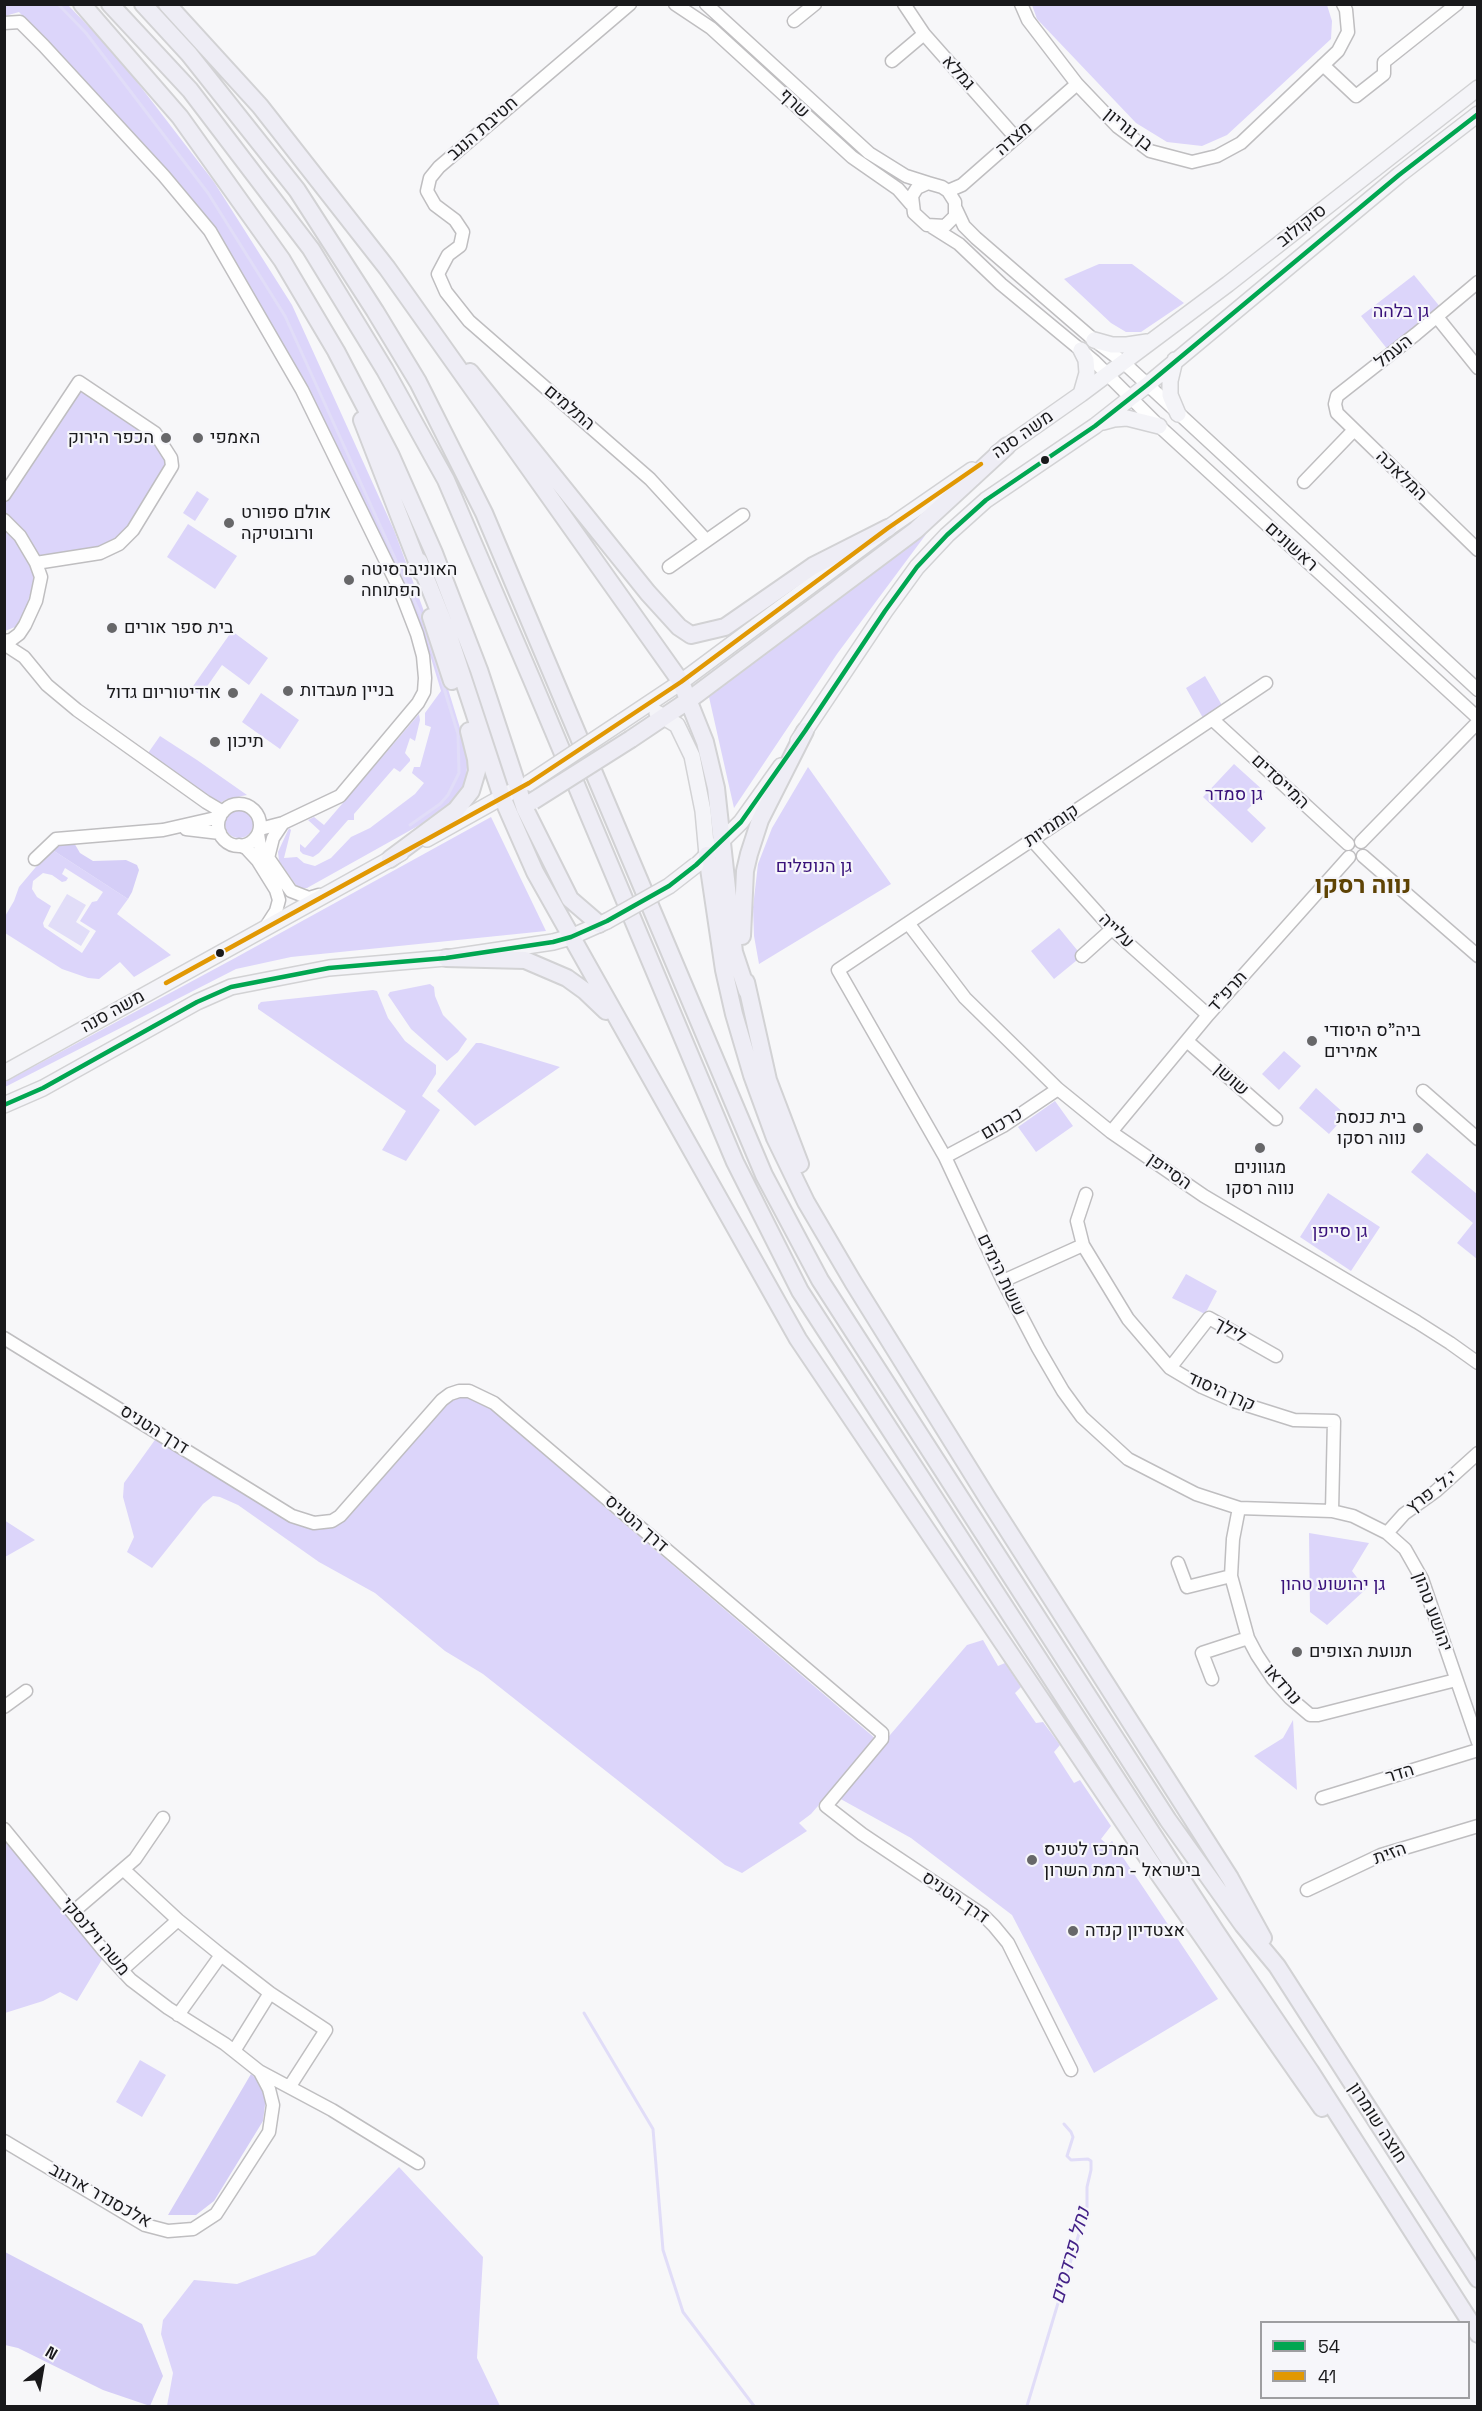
<!DOCTYPE html>
<html>
<head>
<meta charset="utf-8">
<style>
	body { margin:0 }
	#map { position:relative; width:1482px; height:2411px; overflow:hidden; background:#f7f7f9; font-family:"Space Grotesk",sans-serif }
	canvas { display:block }
	.frame { position:absolute; inset:0; border:6px solid #19191b; pointer-events:none }
	.legend { position:absolute; left:1260px; top:2321px; width:210px; height:78px; box-sizing:border-box; background:#f6f6fa; border:2px solid #9e9ea1; margin:0; padding:8px 10px; list-style:none; font-size:18px; color:#19191b }
	.legend li { display:flex; align-items:center; gap:12px; height:30px }
	.legend b { width:30px; border:2px solid #9e9ea1 }
	.north { position:absolute; left:12px; top:2339px; width:60px; height:60px; -webkit-text-stroke:4px #f6f6fa; paint-order:stroke; rotate:31deg; font-size:16px; font-weight:700; line-height:24px; text-align:center; color:#19191b }
	.north::after { content:''; display:block; margin:auto; width:21px; height:27px; background:#19191b; clip-path:polygon(50% 0,100% 100%,50% 72%,0 100%) }
</style>
</head>
<body>
<div id="map">
<canvas width="1482" height="2411"></canvas>
<div class="frame"></div>
<ul class="legend">
<li><b style="height:8px;background:#00a651"></b>54</li>
<li><b style="height:8px;background:#e19803"></b>41</li>
</ul>
<div class="north">N</div>
</div>
<script>
const g = document.querySelector('canvas').getContext('2d');
g.lineJoin = 'round';
function fillPath(path, color) { g.fillStyle = color; g.fill(path, 'evenodd'); }
const poly = rows => new Path2D(rows.map(r => 'M' + r).join(''));
function stroke(path, color, width, dash) { g.strokeStyle = color; g.lineWidth = width; g.lineCap = dash ? 'butt' : 'round'; g.setLineDash(dash || []); g.stroke(path); }
function write(font, color, halo, rows, align = 'center') {
  g.font = font + ' "Space Grotesk",Heebo,sans-serif'; g.lineWidth = 4.5; g.setLineDash([]); g.textBaseline = 'middle'; g.strokeStyle = halo; g.fillStyle = color; for (const [text, x, y, turn = 0] of rows) {
    g.save(); g.translate(x, y); g.rotate((+turn || 0) * Math.PI / 180); g.textAlign = isNaN(turn) ? turn : align; if (halo) g.strokeText(text, 0, 0); g.fillText(text, 0, 0); g.restore();
  }
}
fillPath(poly([
	[5,5,68,5,117,56,214,182,292,305,394,530,425,614,468,754,466,780,463,788,443,812,307,888,300,888,296,885,279,861,278,852,289,828,291,830,284,858,297,857,304,863,315,866,331,858,351,837,370,828,415,794,424,783,412,773,414,767,420,767,431,727,425,725,425,713,441,691,421,625,281,342,206,216,141,143,19,12,5,16],
	[1032,5,1327,5,1332,21,1331,39,1227,135,1202,146,1167,142,1136,123,1037,19],
	[1099,264,1132,264,1184,303,1141,332,1126,332,1111,323,1064,279],
	[1414,275,1441,308,1388,350,1361,316],
	[77,385,132,420,174,456,127,532,106,547,37,559,5,517,5,498],
	[197,491,209,499,195,521,183,513],
	[4,524,28,553,35,579,24,614,15,627,5,631],
	[188,524,237,556,215,589,167,557],
	[927,533,837,654,734,808,709,697],
	[232,631,268,658,249,685,222,665,201,695,191,689],
	[1205,676,1223,707,1203,718,1186,688],
	[261,693,299,720,280,749,242,722],
	[419,714,420,720,415,741,410,738,405,753,410,759,410,761,400,772,394,768,354,814,354,820,348,820,319,853,313,857,303,854,300,851,300,844,305,848,320,831,308,820,314,817,324,825],
	[160,736,197,760,247,795,227,799,215,806,146,756],
	[1234,764,1265,792,1247,810,1266,828,1252,843,1203,797],
	[808,767,891,884,759,964,754,936,753,907,758,864,772,828],
	'225 824a14 14 0 1 1 28 0a14 14 0 1 1-28 0Z',
	[491,817,546,931,291,957,236,969,5,1087,5,1082,235,958],
	[51,849,128,899,117,914,171,955,134,977,120,962,99,979,88,978,62,969,5,933,4,918,14,901,19,887],
	[65,868,103,892,97,901,92,902,80,921,96,931,82,953,44,927,43,923,51,906,37,897,32,889,33,881,43,873,52,875,62,882,66,881,68,878,62,874],
	[1059,928,1082,956,1054,979,1031,951],
	[430,984,434,987,435,996,443,1015,467,1039,458,1052,447,1061,411,1029,388,995,390,992],
	[373,990,377,991,388,1018,405,1041,436,1065,436,1074,422,1096,440,1110,406,1161,382,1150,406,1111,258,1009,258,1005,261,1002],
	[476,1043,481,1043,560,1067,475,1126,437,1091],
	[1284,1051,1301,1066,1279,1090,1262,1074],
	[1316,1088,1346,1115,1329,1134,1299,1108],
	[1055,1101,1073,1126,1036,1152,1018,1127],
	[1427,1153,1477,1194,1477,1259,1457,1243,1473,1223,1411,1172],
	[1328,1193,1380,1227,1351,1271,1300,1237],
	[1186,1274,1217,1291,1205,1314,1172,1298],
	[462,1396,473,1396,481,1401,876,1739,811,1814,799,1823,807,1831,742,1873,725,1865,483,1674,445,1651,375,1593,319,1562,238,1505,220,1497,213,1496,203,1504,152,1568,127,1552,134,1537,123,1497,124,1483,157,1437,298,1524,311,1529,322,1529,336,1526,346,1520,441,1409,452,1400],
	[4,1520,35,1540,5,1557,4,1557],
	[1309,1533,1369,1543,1352,1571,1366,1589,1327,1625,1310,1612],
	[983,1640,998,1666,1005,1663,1021,1687,1015,1693,1036,1723,1043,1722,1060,1745,1054,1752,1074,1783,1080,1780,1111,1826,1101,1839,1108,1845,1112,1841,1218,1999,1094,2073,1012,1915,911,1838,837,1797,967,1645],
	[1293,1720,1297,1790,1254,1756,1283,1738],
	[4,1832,104,1956,77,2001,60,1992,43,2001,5,2013],
	[140,2060,166,2075,142,2117,116,2102],
	[399,2167,483,2257,477,2358,500,2406,167,2406,173,2373,161,2334,163,2320,194,2280,237,2284,315,2255]
]), '#dcd5fa');
fillPath(poly([
	[73,841,80,853,93,861,126,860,137,865,139,870,132,892,128,899,51,849,56,844],
	[251,2074,257,2079,266,2097,263,2121,214,2201,196,2215,168,2215],
	[5,2252,142,2324,163,2376,150,2406,103,2390,18,2348,5,2345]
]), '#d5cef7');
fillPath(poly([
	[67,894,86,905,76,922,90,931,81,946,48,926]
]), '#e1ddf8');
stroke(poly([
	[58,4,86,33,208,193,285,316,423,620,458,734,459,773,448,795,440,804,410,825],
	[584,2013,653,2129,663,2250,683,2312,754,2406],
	[1027,2406,1087,2207,1087,2187,1091,2170,1091,2161,1088,2159,1071,2160,1067,2156,1073,2137,1071,2132,1064,2124]
]), '#e1ddf8', 3);
const minor = poly([
	[630,4,439,167,430,178,427,191,435,205,455,220,463,232,460,246,448,255,438,274,446,292,469,321,650,479,706,540],
	[675,4,711,28,852,157,898,189,911,204],
	[706,4,869,153,906,176,928,183],
	[904,4,924,34,1016,138],
	[1021,4,1028,20,1077,84,1118,127,1150,151,1192,162,1217,156,1241,143,1338,51,1348,32,1346,10,1343,4],
	[794,21,815,4],
	[4,23,20,22,44,46,164,176,210,231,302,390,400,590,417,634,423,656,425,678,424,692,418,703,340,796,283,823,260,829],
	[892,61,924,34],
	[1323,65,1356,96,1384,74,1384,62,1457,4],
	[928,183,942,187,948,191,955,202,955,216,945,226,927,225,914,213,912,196,917,188,928,183],
	[948,191,962,185,1077,84],
	[956,209,964,226,976,238,1094,340,1123,362,1478,690],
	[932,227,959,244,1001,284,1094,361,1159,426,1478,718],
	[1478,282,1416,334,1337,396,1335,404,1337,413,1478,550],
	[1437,317,1478,368],
	[1304,482,1354,430],
	[4,495,79,382,155,433,171,458,172,466,133,530,119,544,100,553,36,563],
	[4,520,20,536,36,563,41,577,36,601,25,625,19,634,11,640,4,641],
	[669,567,743,515],
	[4,644,24,657,47,685,77,710,206,802,223,812],
	[1266,683,838,970,945,1157,1003,1281,1038,1348,1063,1391,1082,1417,1128,1459,1196,1494,1239,1508,1332,1511,1353,1516,1387,1533,1405,1549,1422,1579,1478,1742],
	[1212,719,1348,844],
	'218 825a21 21 0 1 1 42 0a21 21 0 1 1-42 0Z',
	[186,829,220,833],
	[258,834,260,846,291,891,309,898,319,895],
	[1032,840,1112,929,1208,1015],
	[1361,842,1478,722],
	[239,845,246,848,258,861,276,890,279,900,276,911,265,928],
	[1363,856,1478,956],
	[268,858,273,838,283,823],
	[35,859,56,839,163,830,220,817],
	[908,923,965,998,1058,1089,1111,1132,1204,1196,1417,1322,1450,1343,1478,1363],
	[1082,956,1112,929],
	[1187,1041,1276,1119],
	[1423,1091,1478,1139],
	[1111,1132,1208,1015,1349,857],
	[945,1157,1003,1126,1058,1089],
	[1086,1194,1077,1221,1083,1245,1128,1319,1170,1368,1202,1387,1234,1401,1294,1420,1334,1421,1332,1511],
	[1003,1281,1083,1245],
	[4,1338,292,1516,314,1523,332,1521,340,1516,442,1400,450,1394,459,1391,469,1391,494,1403,882,1733,882,1739,826,1806,862,1834,983,1915,994,1926,1008,1943,1071,2070],
	[1170,1368,1209,1318,1276,1356],
	[1239,1508,1233,1539,1231,1576,1248,1638,1257,1655,1273,1679,1290,1698,1310,1715,1318,1715,1456,1680],
	[1387,1533,1404,1514,1436,1491,1478,1453],
	[1178,1563,1187,1587,1231,1576],
	[1212,1679,1202,1653,1248,1638],
	[4,1707,26,1691],
	[1322,1798,1478,1750],
	[4,1829,104,1951,131,1980,168,2008,225,2044,259,2071,332,2110,418,2163],
	[124,1870,178,1920,221,1955,270,1993,326,2030,290,2086],
	[1307,1890,1381,1855,1478,1826],
	[73,1912,135,1859,163,1818],
	[122,1970,178,1920],
	[178,2015,221,1955],
	[234,2051,270,1993],
	[4,2141,145,2225,168,2231,193,2229,216,2214,269,2132,273,2105,269,2089,260,2072]
]);
const major = poly([
	[1094,340,1112,345,1127,345,1147,342],
	[1081,350,1086,360,1087,373,1081,394],
	[1175,360,1170,381,1170,395,1178,414],
	[1103,422,1114,419,1127,418,1159,426],
	[997,453,1081,394,1228,284,1478,88],
	[657,713,677,725,692,756,703,811,707,855],
	[621,722,681,682,888,528,972,470],
	[798,741,885,611,917,567,947,535,986,500,1095,426,1147,385,1399,175,1478,114],
	[427,839,511,792],
	[698,864,741,822,781,766],
	[4,1073,401,853],
	[4,1105,43,1088,197,1002,231,987,329,968,446,958,553,942,571,937,607,921]
]);
const highway = poly([
	[82,4,180,117,282,260,336,351,391,456,434,553,479,670,525,809,570,899,599,924],
	[110,4,190,90,311,249,385,370,446,480,532,680,735,1162,800,1291,1216,1932,1310,2071,1478,2334],
	[143,4,189,54,297,190,375,311,418,382,484,513,764,1175,820,1280,1168,1820,1243,1925,1277,1966,1478,2279],
	[167,4,260,106,387,268,681,682,705,742,716,788,734,952,747,991],
	[470,372,648,593,679,627,691,635,725,627,813,566,888,528],
	[362,420,421,572],
	[419,561,449,636,502,797,535,872,798,1339,1156,1870,1322,2108],
	[431,617,452,681],
	[631,739,689,700,916,530,1007,446],
	[707,855,724,970,734,1014,752,1075,775,1138,806,1202,853,1282,988,1499,1230,1878,1263,1938],
	[390,859,456,810,471,791,477,771,476,759,469,731],
	[742,936,745,871,749,854,760,820,805,731],
	[446,958,525,960,567,978,585,991,606,1011],
	[746,982,768,1080,800,1164]
]);
stroke(minor, '#bfbec0', 15);
stroke(major, '#d2d2d4', 18);
stroke(highway, '#d2d2d4', 20);
stroke(minor, '#fefefe', 12);
stroke(major, '#f4f4f8', 15);
stroke(highway, '#eeedf5', 16);
const majorBridge = poly([
	[529,783,621,722],
	[607,921,669,886,696,865]
]);
const highwayBridge = poly([
	[533,801,631,739]
]);
stroke(majorBridge, '#d2d2d4', 18, []);
stroke(highwayBridge, '#d2d2d4', 20, []);
stroke(majorBridge, '#f4f4f8', 15);
stroke(highwayBridge, '#eeedf5', 16);
stroke(poly([
	[4,1105,43,1088,197,1002,231,987,329,968,446,958,553,942,571,937,607,921,669,886,696,865,741,822,805,731,885,611,917,567,947,535,986,500,1095,426,1147,385,1399,175,1478,114]
]), '#00a651', 4.5);
stroke(poly([
	[166,983,529,783,681,682,888,528,981,464]
]), '#e19803', 4.5);
for (const [x, y, r, color] of [
	[166,438,6,"#676769"],
	[198,438,6,"#676769"],
	[1045,460,5,"#19191b"],
	[229,523,6,"#676769"],
	[349,580,6,"#676769"],
	[112,628,6,"#676769"],
	[288,691,6,"#676769"],
	[233,693,6,"#676769"],
	[215,742,6,"#676769"],
	[220,953,5,"#19191b"],
	[1312,1041,6,"#676769"],
	[1418,1128,6,"#676769"],
	[1260,1148,6,"#676769"],
	[1297,1652,6,"#676769"],
	[1032,1860,6,"#676769"],
	[1073,1931,6,"#676769"]
]) { const dot = new Path2D(); dot.arc(x, y, r, 0, 2 * Math.PI); g.fillStyle = color; g.fill(dot); stroke(dot, '#f6f6fa', 2); }
write('18px', '#19191b', '#f6f6fa', [
	["גמלא",958,73,48],
	["שרף",794,104,43],
	["חטיבת הנגב",483,129,-41],
	["בן גוריון",1128,130,39],
	["מצדה",1014,139,-41],
	["סוקולוב",1302,226,-38],
	["העמל",1394,352,-38],
	["התלמים",569,408,40],
	["משה סנה",1023,435,-35],
	["המלאכה",1401,476,44],
	["ראשונים",1291,547,42],
	["המייסדים",1280,782,43],
	["קוממיות",1052,826,-34],
	["עלייה",1116,931,45],
	["תרפ\"ד",1228,992,-48],
	["משה סנה",113,1012,-29],
	["שושן",1231,1080,41],
	["כרכום",1002,1124,-31],
	["הסייפן",1169,1172,35],
	["ששת הימים",1001,1275,64],
	["לילך",1230,1331,29],
	["קרן היסוד",1221,1392,24],
	["דרך הטניס",154,1430,32],
	["י.ל. פרץ",1432,1492,-38],
	["דרך הטניס",636,1524,41],
	["יהושע טהון",1432,1612,70],
	["נורדאו",1282,1685,49],
	["הדר",1400,1774,-17],
	["הזית",1390,1854,-20],
	["דרך הטניס",955,1898,35],
	["משה וילנסקי",95,1937,50],
	["חוצה שומרון",1377,2123,57],
	["אלכסנדר ארגוב",100,2196,29]
]);
write('18px', '#39127a', '#f6f6fa', [
	["גן בלהה",1401,312],
	["גן סמדר",1234,795],
	["גן הנופלים",814,867],
	["גן סייפן",1340,1232],
	["גן יהושוע טהון",1333,1585]
]);
write('18px', '#19191b', '#f6f6fa', [
	["הכפר הירוק",154,438,"right"],
	["האמפי",210,438],
	["אולם ספורט",241,513],
	["ורובוטיקה",241,534],
	["האוניברסיטה",361,570],
	["הפתוחה",361,591],
	["בית ספר אורים",124,628],
	["בניין מעבדות",300,691],
	["אודיטוריום גדול",221,693,"right"],
	["תיכון",227,742],
	["ביה\"ס היסודי",1324,1031],
	["אמירים",1324,1052],
	["בית כנסת",1406,1118,"right"],
	["נווה רסקו",1406,1139,"right"],
	["מגוונים",1260,1168,"center"],
	["נווה רסקו",1260,1189,"center"],
	["תנועת הצופים",1309,1652],
	["המרכז לטניס",1044,1850],
	["בישראל - רמת השרון",1044,1871],
	["אצטדיון קנדה",1085,1931]
], 'left');
write('italic 20px', '#432187', '#f6f6fa', [
	["נחל פרדסים",1071,2256,-74]
]);
write('bold 24px', '#5e4305', '#f6f6fa', [
	["נווה רסקו",1363,886]
]);
</script>
</body>
</html>
